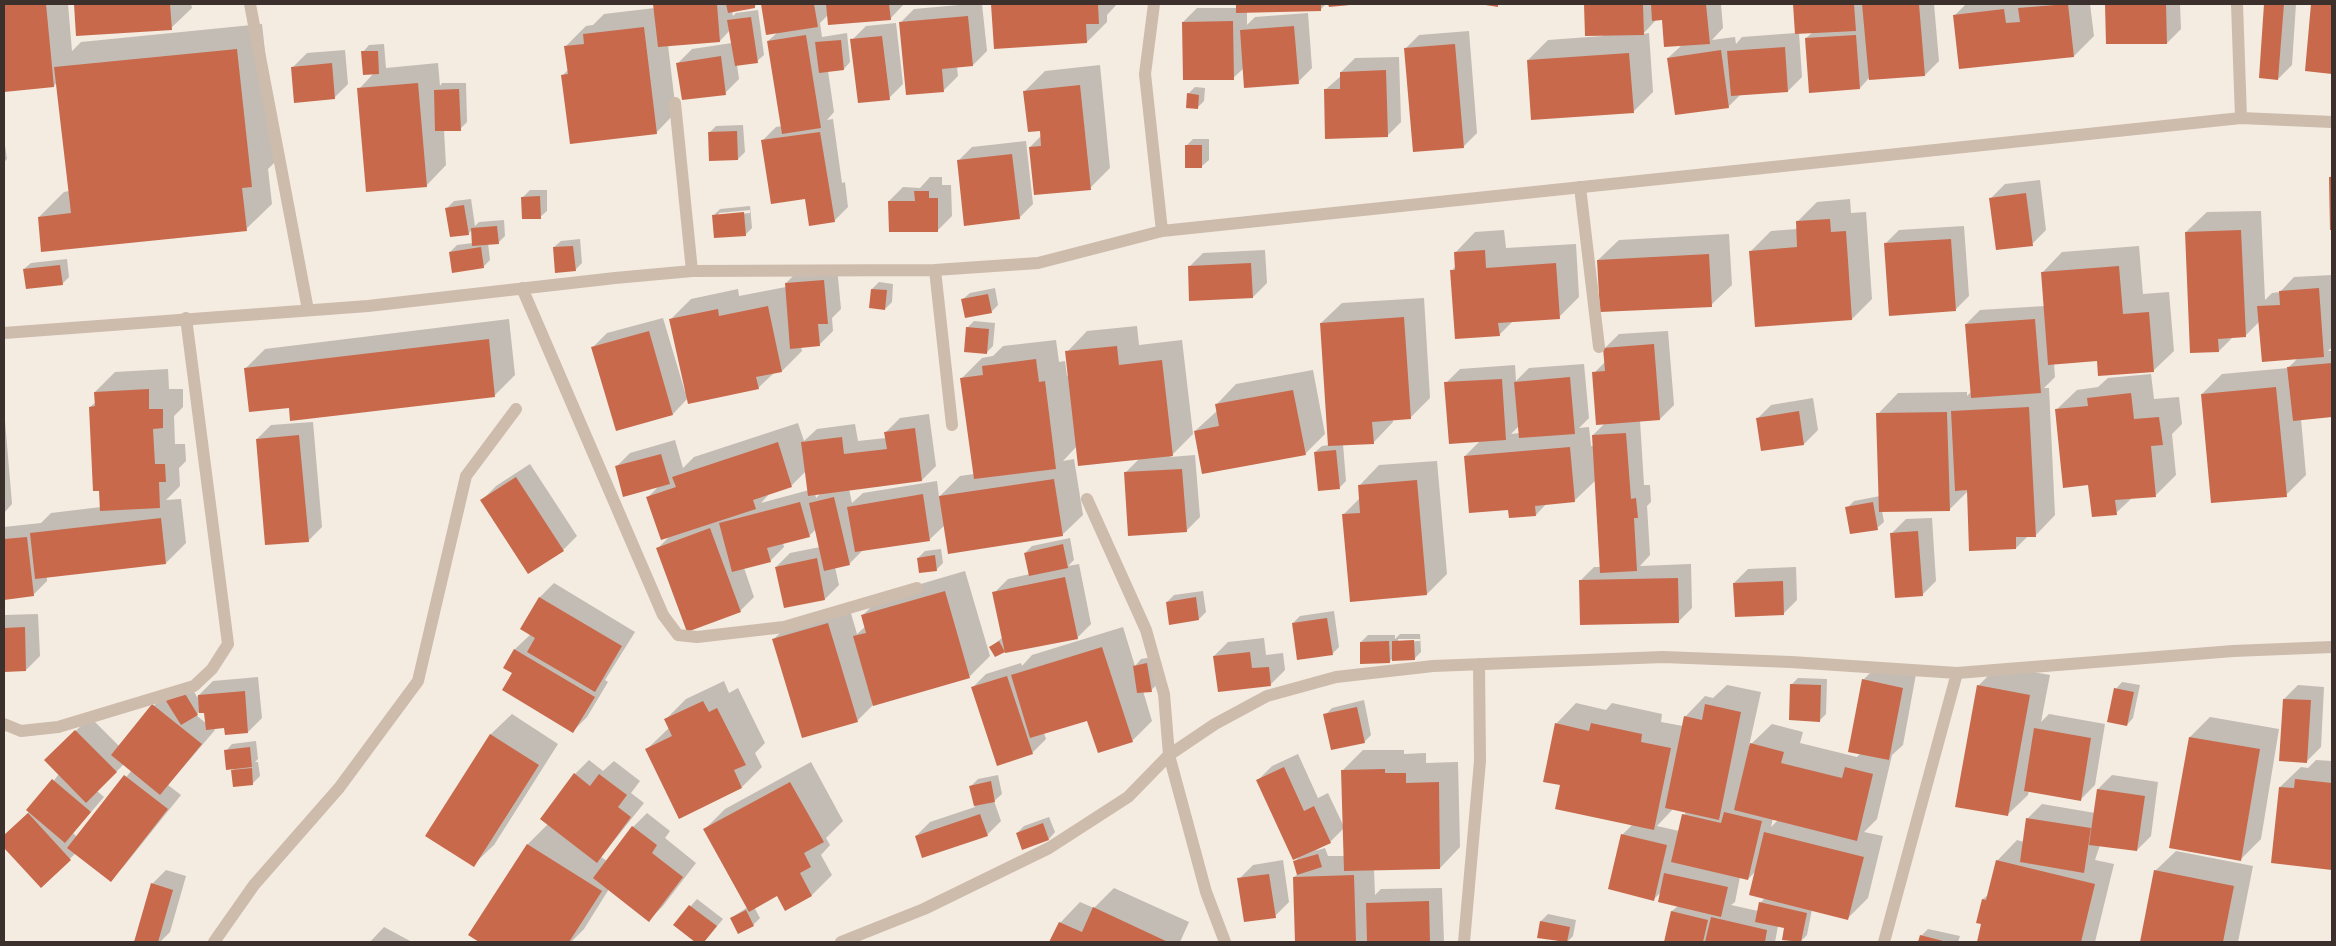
<!DOCTYPE html>
<html>
<head>
<meta charset="utf-8">
<style>
	body { margin:0 }
	#map { position:relative; width:2336px; height:946px; overflow:hidden; background:#f4ebe1; font-family:Manrope,sans-serif }
	canvas { display:block }
	.frame { position:absolute; inset:0; border:5px solid #3b302b; pointer-events:none }
</style>
</head>
<body>
<div id="map">
<canvas width="2336" height="946"></canvas>
<div class="frame"></div>
</div>
<script>
const g = document.querySelector('canvas').getContext('2d');
g.lineJoin = 'round';
function fillPath(path, color) { g.fillStyle = color; g.fill(path, 'evenodd'); }
const poly = rows => new Path2D(rows.map(r => 'M' + r).join(''));
function stroke(path, color, width, dash) { g.strokeStyle = color; g.lineWidth = width; g.lineCap = dash ? 'butt' : 'round'; g.setLineDash(dash || []); g.stroke(path); }
fillPath(poly([
	[4,4,68,4,72,51,81,42,262,24,277,160,268,169,272,204,246,229,39,217,64,192,69,191,57,82,54,86,4,91],
	[75,4,191,4,192,8,171,28,78,35],
	[655,4,757,4,755,6,732,11,733,16,736,13,758,10,764,55,757,61,737,65,739,79,725,93,678,63,692,49,732,43,730,30,720,41,668,45,676,112,656,133,563,75,569,69,566,46,586,26,593,25,604,14,655,8],
	[762,4,904,4,890,19,828,15,820,23,822,37,847,33,850,62,844,69,828,71,834,112,827,120,833,119,842,183,845,182,848,207,834,221,806,197,762,141,776,127,782,126,768,41,778,32,767,34],
	[970,4,982,4,987,51,973,65,957,67,958,76,944,90,900,23,914,9],
	[992,4,1117,4,1107,15,1107,22,1087,42],
	[1237,4,1326,4,1321,9,1247,11,1247,25,1255,17,1308,13,1312,68,1298,82,1244,68,1233,78,1183,22,1197,8,1237,8],
	[1585,4,1721,4,1723,28,1712,40,1735,37,1736,44,1742,37,1796,33,1794,4,1934,4,1939,61,1925,75,1870,77,1860,88,1806,38,1813,32,1799,33,1802,77,1788,91,1741,94,1728,107,1668,58,1682,45,1663,19,1657,19,1643,34,1649,33,1653,92,1633,112,1528,60,1548,40,1603,36,1603,34,1586,34],
	[1966,4,2090,4,2094,36,2074,56,1955,15],
	[2106,4,2180,4,2181,29,2167,43,2107,43],
	[2266,4,2296,4,2292,65,2278,79,2260,77],
	[2312,4,2332,4,2332,73,2306,70],
	[896,23,903,84,889,98,852,40,866,26],
	[1469,31,1477,133,1463,147,1405,49,1419,35],
	[384,44,386,68,438,63,440,86,442,83,466,83,467,122,460,129,444,130,446,165,426,186,359,89,374,73,363,52,369,45],
	[345,50,348,84,334,98,293,67,307,53],
	[1399,57,1401,122,1387,136,1325,90,1341,76,1341,72,1355,58],
	[1100,65,1110,168,1090,188,1030,147,1041,136,1041,129,1025,91,1045,71],
	[1195,87,1205,88,1204,101,1197,108,1188,94],
	[743,125,745,152,738,159,709,133,716,126],
	[4,138,7,159,4,162],
	[1193,139,1209,139,1209,160,1202,166,1186,146],
	[1026,141,1033,204,1019,218,958,161,972,147],
	[2332,175,2332,228,2331,228,2330,177],
	[930,177,942,177,942,185,951,185,952,216,938,230,889,201,903,187,920,188],
	[2040,180,2046,230,2032,244,1991,198,2005,184],
	[530,190,547,190,547,211,540,217,523,197],
	[471,199,475,226,479,222,504,220,505,236,498,243,488,243,490,260,483,267,450,252,457,245,473,243,472,230,468,234,447,208,454,201],
	[1850,199,1851,213,1866,212,1872,299,1852,319,1751,251,1771,231,1797,229,1797,222,1817,202],
	[750,206,752,228,745,235,713,216,720,209],
	[750,210,750,213,719,216,719,213],
	[2261,211,2265,300,2272,293,2280,292,2294,277,2332,275,2332,347,2328,351,2332,351,2332,416,2301,419,2306,475,2286,495,2202,394,2222,374,2288,368,2298,358,2259,322,2245,336,2233,337,2219,351,2186,232,2207,212],
	[1964,226,1969,296,1955,310,1885,244,1899,230],
	[1504,230,1506,248,1576,244,1579,297,1559,317,1513,321,1499,335,1451,271,1456,266,1455,253,1475,232],
	[1729,234,1732,285,1711,305,1598,260,1619,240],
	[580,239,582,263,575,270,554,247,561,241],
	[2139,246,2143,294,2169,292,2174,351,2153,371,2098,360,2054,363,2055,377,2044,388,2049,388,2055,515,2035,536,2028,536,2016,548,1968,491,1949,510,1882,511,1884,522,1877,528,1847,508,1854,501,1880,496,1878,414,1898,393,1967,392,1967,396,1971,392,1966,324,1980,310,2045,306,2042,273,2062,252],
	[1265,250,1267,283,1253,297,1189,267,1203,253],
	[67,259,69,277,62,284,24,269,31,263],
	[837,267,841,309,832,318,833,331,819,345,801,347,802,351,782,371,774,373,758,388,688,398,673,414,617,430,593,347,607,333,663,318,685,392,687,391,671,319,691,299,738,289,739,296,786,287,786,283,800,269],
	[879,282,893,284,892,302,885,309,872,289],
	[995,288,998,305,991,312,963,299,970,293],
	[1424,298,1430,398,1410,418,1393,419,1393,422,1373,443,1343,444,1346,481,1339,488,1315,452,1322,446,1329,445,1321,323,1342,303],
	[509,319,515,375,495,395,291,419,290,406,245,369,265,349],
	[974,321,995,323,993,346,986,353,967,328],
	[1137,326,1139,345,1182,340,1193,434,1170,457,1195,455,1200,517,1186,531,1125,473,1140,458,1077,446,1063,461,1074,459,1083,515,1062,535,945,525,930,539,864,549,849,564,835,567,839,585,825,599,785,607,776,567,790,553,820,547,816,529,809,536,783,543,784,547,770,561,744,568,754,597,740,611,657,549,670,536,648,497,660,485,616,467,630,453,675,440,683,468,694,457,798,423,804,441,817,429,855,424,858,441,886,438,886,432,900,418,929,414,936,466,922,480,849,489,852,503,863,493,937,481,939,497,960,476,974,474,962,378,982,358,993,356,1003,346,1056,340,1059,362,1065,361,1067,376,1069,375,1067,352,1087,331],
	[806,471,809,490,761,503,771,492,792,485],
	[815,493,821,493,816,498],
	[1668,331,1674,405,1660,419,1640,421,1644,485,1650,485,1651,502,1647,506,1650,555,1640,566,1691,564,1692,608,1678,622,1580,581,1594,567,1601,567,1596,480,1574,501,1547,503,1536,515,1509,509,1465,456,1481,440,1446,383,1460,369,1515,365,1516,381,1529,368,1584,364,1589,418,1579,428,1589,427,1591,446,1594,446,1593,435,1605,423,1594,373,1606,361,1605,348,1619,334],
	[1519,426,1520,433,1511,434],
	[168,369,169,389,183,389,183,407,174,416,175,444,185,444,186,461,179,468,180,486,166,500,181,499,186,543,166,563,47,576,47,581,33,595,4,598,4,527,41,523,51,513,101,507,90,407,96,402,95,392,115,372],
	[1313,370,1325,434,1305,454,1195,431,1217,411,1216,405,1236,384],
	[2151,374,2154,399,2179,397,2182,424,2172,434,2176,475,2156,495,2132,498,2116,513,2090,484,2056,410,2077,390,2098,387,2108,378],
	[1813,398,1818,430,1804,444,1757,419,1771,405],
	[4,409,12,504,4,513],
	[313,422,322,527,308,541,257,439,271,425],
	[1437,461,1447,574,1427,594,1344,514,1360,498,1359,486,1379,465],
	[530,464,577,536,563,550,482,500,496,486],
	[1932,518,1936,581,1922,595,1892,533,1906,519],
	[1070,538,1074,560,1068,566,1079,564,1091,624,1077,638,1004,651,991,647,1003,637,994,593,1008,579,1030,574,1025,553,1032,546],
	[941,549,943,563,936,570,918,558,925,551],
	[1796,567,1797,600,1783,614,1734,583,1748,569],
	[965,571,990,656,970,676,874,704,857,721,774,639,794,619,848,603,857,634,866,626,863,615,883,595],
	[554,583,635,632,605,680,608,682,587,717,573,731,514,672,505,667,515,649,531,634,521,628,540,597],
	[1203,591,1206,612,1199,619,1167,602,1174,595],
	[1334,611,1339,647,1332,654,1293,623,1300,616],
	[38,614,40,656,26,670,4,671,4,615],
	[1123,627,1135,666,1141,659,1154,657,1158,684,1151,690,1143,691,1152,721,1132,741,1088,719,1044,733,1046,739,1032,753,972,688,986,674,1021,663,1022,666,1032,655],
	[1400,634,1420,634,1421,652,1414,659,1394,657,1389,662,1361,642,1368,635,1395,635,1395,639],
	[1398,639,1420,639,1420,641,1398,642],
	[1264,638,1266,655,1283,653,1285,670,1271,684,1214,656,1228,642],
	[1877,666,1916,674,1903,745,1892,755,1877,819,1864,832,1883,836,1868,898,1848,918,1812,909,1807,935,1800,942,1783,939,1785,928,1778,926,1775,942,1665,942,1672,911,1678,906,1662,891,1653,900,1622,835,1632,825,1561,784,1556,724,1576,703,1606,710,1612,703,1662,714,1661,722,1683,726,1685,717,1705,696,1713,698,1727,685,1761,692,1749,746,1772,724,1803,732,1800,743,1857,757,1861,753,1863,680],
	[1673,809,1686,811,1679,831,1657,826],
	[1773,818,1778,820,1771,827],
	[1756,871,1765,898,1760,903,1758,911,1731,905,1735,902,1740,877,1748,879],
	[1998,666,2050,675,2041,722,2049,714,2105,724,2095,785,2081,799,2029,790,2028,795,2007,815,1978,686],
	[258,677,262,718,248,732,225,727,213,728,215,730,168,785,181,795,124,866,111,880,76,853,41,886,4,846,4,836,30,811,59,774,46,760,90,717,119,746,167,691,191,686,197,697,213,681],
	[201,710,205,711,207,724,196,715],
	[124,764,132,770,77,837,73,833,104,797,97,791],
	[1798,678,1827,679,1826,714,1819,721,1791,685],
	[724,681,729,693,738,688,765,743,755,753,762,767,742,787,647,749,669,728,665,720,686,699],
	[2122,682,2140,685,2133,718,2127,725,2116,689],
	[2298,685,2324,687,2321,747,2307,761,2284,699],
	[1364,700,1371,735,1364,742,1325,715,1332,708],
	[512,714,558,744,494,845,473,865,427,836,491,734],
	[2210,717,2279,729,2261,839,2240,860,2190,737],
	[256,741,258,759,255,762,258,762,260,776,253,783,232,771,235,768,226,751,232,744],
	[1363,750,1404,750,1404,754,1426,753,1426,763,1458,762,1460,847,1440,868,1374,869,1375,895,1381,889,1442,888,1444,942,1296,942,1294,877,1298,874,1294,862,1300,856,1258,780,1272,766,1298,754,1318,798,1328,793,1344,827,1342,771],
	[1344,828,1345,856,1328,856,1325,848,1315,851,1330,842],
	[589,760,603,771,614,761,640,781,631,793,644,803,601,857,607,861,633,827,647,813,670,831,665,838,696,863,663,906,649,920,609,889,584,929,571,942,481,942,470,935,528,844,548,824,575,774],
	[2316,760,2332,761,2332,869,2273,862,2280,787,2301,767,2308,768],
	[811,762,843,821,826,838,830,845,821,855,832,875,812,895,785,909,778,895,754,907,760,918,753,925,731,918,748,907,705,829,725,809],
	[998,775,1002,794,994,801,1001,821,987,835,916,836,930,822,975,807,971,786,978,779],
	[2112,775,2158,782,2151,836,2137,850,2100,845,2095,860,2114,864,2095,942,1978,942,1982,923,1983,899,1989,894,1997,861,2017,840,2024,842,2028,818,2042,804,2095,813,2098,789],
	[1049,817,1055,832,1049,839,1023,848,1017,833,1024,826],
	[2176,851,2253,866,2238,942,2141,942,2155,871],
	[1283,860,1289,902,1275,916,1239,879,1253,865],
	[166,870,186,876,170,932,160,942,136,941,152,884],
	[1114,888,1189,922,1180,942,1051,942,1060,923,1080,902,1094,908],
	[697,899,723,919,704,942,697,942,675,924],
	[1548,914,1576,920,1573,936,1567,942,1538,937,1541,921],
	[384,927,412,942,370,942],
	[1928,929,1960,936,1958,942,1919,942,1921,936]
]), '#0003');
fillPath(poly([
	[4,4,46,4,54,87,4,92],
	[74,4,170,4,172,30,76,36],
	[653,4,717,4,720,42,658,47],
	[726,4,755,4,755,8,728,13],
	[761,4,814,4,818,27,766,35],
	[826,4,889,4,891,20,828,25],
	[991,4,1098,4,1099,24,1086,24,1087,43,994,49],
	[1236,4,1321,4,1321,11,1236,13],
	[1328,4,1350,4,1350,5,1329,7],
	[1479,4,1498,4,1498,7],
	[1584,4,1643,4,1644,35,1585,36],
	[1651,4,1706,4,1710,44,1664,47,1662,20,1652,21],
	[1793,4,1854,4,1856,31,1795,34],
	[1862,4,1919,4,1925,76,1869,80],
	[2068,4,2074,57,1959,69,1953,15,2004,9,2006,23,2020,22,2018,8],
	[2105,4,2166,4,2167,44,2106,44],
	[2264,4,2284,4,2278,80,2259,78],
	[2311,4,2332,4,2332,74,2305,71],
	[968,16,973,66,942,69,944,92,906,95,899,22],
	[751,17,758,63,735,66,727,20],
	[1233,21,1234,80,1183,80,1182,22],
	[1294,26,1299,84,1244,88,1240,30],
	[644,27,657,134,570,144,561,75,568,74,564,46,584,44,583,34],
	[806,35,821,128,782,134,767,41],
	[1856,35,1860,89,1809,93,1805,38],
	[882,36,890,100,858,103,850,39],
	[841,40,844,70,819,73,815,42],
	[1455,44,1464,148,1413,152,1404,48],
	[1785,47,1788,92,1731,96,1727,51],
	[237,49,252,187,242,188,247,231,41,252,38,217,71,213,54,67],
	[1721,50,1729,108,1675,115,1667,58],
	[361,51,378,51,379,74,363,75],
	[1629,53,1634,113,1531,120,1527,60],
	[721,56,726,95,682,100,676,63],
	[332,63,335,99,294,103,291,67],
	[1386,70,1388,137,1325,139,1324,89,1340,89,1340,72],
	[418,83,427,187,366,192,357,88],
	[1080,85,1091,190,1034,195,1029,147,1041,146,1040,131,1028,132,1023,91],
	[459,89,461,131,435,131,434,90],
	[1187,93,1199,95,1198,109,1186,108],
	[737,131,738,160,709,161,708,132],
	[820,132,835,222,809,226,805,199,771,204,761,140],
	[1185,145,1202,145,1202,168,1185,168],
	[1012,154,1020,219,964,226,957,160],
	[2329,177,2332,177,2332,230,2330,230],
	[914,191,929,191,929,198,938,198,938,232,889,232,888,201,915,201],
	[2026,193,2033,246,1996,250,1989,198],
	[540,196,541,219,522,219,521,197],
	[464,205,469,235,450,237,445,208],
	[744,212,746,236,714,238,712,215],
	[1830,219,1831,232,1846,231,1852,320,1755,327,1749,251,1797,247,1796,221],
	[497,226,499,244,472,246,471,228],
	[2241,230,2246,337,2218,339,2219,352,2190,353,2185,232],
	[1951,239,1956,311,1889,316,1884,243],
	[573,246,576,271,555,273,553,247],
	[481,247,484,268,452,273,449,252],
	[1485,250,1486,268,1556,263,1560,319,1498,323,1500,336,1455,339,1450,270,1455,270,1454,252],
	[1709,254,1712,307,1600,312,1597,260],
	[1251,263,1253,298,1189,301,1188,266],
	[60,265,63,285,26,289,23,269],
	[2119,266,2123,314,2149,312,2154,372,2098,376,2097,361,2048,365,2041,272],
	[824,280,828,324,818,324,820,346,790,349,785,283],
	[2319,288,2324,357,2262,362,2257,306,2280,305,2279,291],
	[871,289,887,290,885,310,869,308],
	[988,294,992,313,965,318,961,299],
	[768,306,782,372,756,377,759,389,688,404,669,319,718,309,719,316],
	[1404,317,1411,419,1372,422,1374,444,1328,446,1320,323],
	[2035,319,2041,393,1971,398,1965,324],
	[966,327,989,329,987,354,964,352],
	[649,331,673,415,616,431,591,347],
	[489,339,495,397,290,421,289,408,249,412,244,368],
	[1654,344,1660,420,1596,425,1592,372,1605,371,1603,348],
	[1117,346,1119,365,1162,360,1173,456,1078,466,1065,351],
	[1036,359,1039,382,1045,381,1056,469,974,479,960,378,983,375,982,366],
	[2332,363,2332,417,2293,421,2287,367],
	[1570,377,1575,434,1519,438,1514,382],
	[1502,379,1506,440,1449,444,1444,382],
	[2276,387,2287,497,2211,503,2201,394],
	[149,389,149,409,163,409,163,428,153,429,155,464,165,464,166,482,159,482,160,508,100,511,99,491,93,491,89,407,95,406,94,392],
	[1293,390,1306,455,1202,474,1194,431,1219,426,1215,404],
	[2131,393,2134,419,2159,417,2163,445,2151,446,2156,497,2115,500,2117,515,2092,517,2088,485,2063,488,2055,409,2088,406,2087,398],
	[2029,407,2036,537,2016,537,2016,549,1969,551,1967,490,1955,491,1951,411],
	[1799,411,1804,445,1761,451,1756,418],
	[1947,412,1950,511,1879,512,1876,413],
	[915,428,922,481,808,496,801,442,842,437,844,454,887,449,884,432],
	[1626,433,1631,499,1636,498,1638,518,1634,518,1637,571,1600,573,1592,435],
	[299,435,309,542,265,545,256,439],
	[778,442,792,487,753,500,756,509,661,540,646,497,676,487,672,477],
	[1570,447,1575,502,1535,506,1536,516,1509,518,1508,510,1469,513,1464,456],
	[1336,450,1340,489,1318,491,1314,452],
	[661,454,670,484,623,497,615,466],
	[1182,469,1187,532,1128,536,1124,472],
	[516,477,564,551,528,574,480,500],
	[1054,479,1063,536,948,554,939,496],
	[1417,480,1427,595,1350,602,1342,514,1360,513,1358,485],
	[923,494,930,541,855,552,847,507],
	[834,497,850,565,824,571,809,503],
	[800,502,810,537,767,548,771,562,732,572,719,523],
	[1873,502,1878,530,1850,534,1845,507],
	[161,518,166,564,35,579,30,533],
	[710,528,741,612,687,632,656,548],
	[1918,531,1923,596,1895,598,1890,533],
	[27,537,34,596,4,600,4,539],
	[1063,544,1068,568,1029,576,1024,553],
	[935,555,937,571,919,573,917,558],
	[817,558,825,600,784,608,775,567],
	[1065,577,1078,639,1005,653,992,592],
	[1678,578,1679,623,1580,625,1579,580],
	[1783,581,1784,615,1735,617,1733,583],
	[945,591,970,678,873,706,853,636,866,633,861,615],
	[539,597,622,646,595,692,527,652,535,638,520,629],
	[1196,597,1199,620,1169,625,1166,602],
	[1327,618,1333,655,1297,660,1292,623],
	[828,623,858,722,802,738,772,639],
	[25,627,26,671,4,672,4,628],
	[1414,640,1415,660,1392,661,1392,641],
	[999,641,1005,652,995,657,989,647],
	[1389,641,1390,663,1360,664,1360,642],
	[1102,647,1133,742,1098,753,1087,721,1030,738,1011,675],
	[514,649,595,697,573,733,502,690,512,673,503,668],
	[1250,652,1252,668,1269,667,1271,686,1218,692,1213,656],
	[1147,663,1152,692,1137,693,1133,666],
	[1007,676,1033,754,997,766,971,687],
	[1862,679,1903,688,1889,760,1848,752],
	[1790,684,1821,685,1820,722,1789,720],
	[1977,685,2030,695,2008,816,1955,807],
	[2114,688,2134,692,2127,726,2107,722],
	[245,691,248,733,225,735,224,728,206,730,204,713,199,713,198,695],
	[184,692,198,715,181,725,166,701],
	[2283,699,2311,700,2307,763,2279,761],
	[703,701,709,712,717,708,746,765,734,770,742,788,679,819,645,749,672,736,664,719],
	[152,704,202,744,160,795,111,755],
	[1705,704,1741,712,1719,820,1665,808,1684,716,1702,720],
	[1357,707,1365,743,1331,750,1323,714],
	[1555,723,1589,731,1591,723,1642,734,1641,742,1671,748,1654,830,1555,809,1560,785,1543,782],
	[2034,728,2091,738,2081,801,2024,791],
	[75,730,117,772,86,803,44,760],
	[490,734,539,765,474,867,425,836],
	[2189,737,2260,749,2241,861,2169,848],
	[1750,743,1784,752,1781,763,1842,778,1845,767,1873,774,1857,841,1734,810],
	[250,747,252,767,226,770,224,750],
	[1284,767,1304,811,1314,806,1331,843,1293,860,1256,780],
	[252,768,253,785,233,787,231,770],
	[1385,769,1385,773,1406,773,1406,783,1439,782,1440,869,1344,871,1341,770],
	[574,773,590,786,599,774,627,795,618,807,631,817,597,863,540,819],
	[124,775,168,809,111,882,67,848],
	[52,779,91,812,65,843,26,810],
	[2295,779,2332,783,2332,870,2271,863,2279,787,2294,788],
	[991,781,995,802,974,806,969,786],
	[790,782,824,842,804,853,811,867,800,873,812,896,785,911,777,896,749,912,703,829],
	[2097,789,2145,796,2137,851,2089,845],
	[1724,812,1762,821,1748,880,1671,862,1682,814,1721,823],
	[28,813,71,860,41,888,4,848,4,835],
	[980,814,988,836,922,858,915,836],
	[2026,818,2091,828,2084,873,2020,862],
	[1043,823,1049,840,1022,850,1016,833],
	[632,826,657,845,652,853,683,877,649,922,593,878],
	[1764,832,1864,857,1848,920,1749,895],
	[1621,834,1667,845,1654,901,1608,889],
	[527,844,602,891,569,942,479,942,468,935],
	[1318,854,1322,867,1297,875,1293,861],
	[1996,860,2095,884,2081,942,1977,942,1981,924,1976,923,1982,899,1986,900],
	[2154,870,2234,886,2223,942,2140,942],
	[1664,873,1728,887,1721,917,1658,902],
	[1269,874,1276,918,1244,922,1237,878],
	[1354,875,1356,942,1295,942,1293,877],
	[151,883,173,890,158,942,134,942],
	[1429,901,1430,942,1367,942,1366,903],
	[1759,902,1807,913,1801,942,1782,940,1784,928,1755,922],
	[689,905,717,926,704,942,695,942,673,925],
	[1093,907,1168,942,1049,942,1059,922,1082,932],
	[746,910,754,926,738,934,730,918],
	[1671,911,1708,920,1703,942,1664,942],
	[1711,917,1767,930,1765,942,1705,942],
	[1540,921,1570,927,1567,942,1537,938],
	[1920,935,1947,942,1918,942]
]), '#c8694b');
stroke(poly([
	[675,103,692,271],
	[1580,187,1599,347],
	[1087,499,1146,630,1164,694,1169,755],
	[4,724,21,731,58,727,194,686,212,669,228,644,186,318],
	[214,942,254,885,339,788,418,681,466,476,516,409]
]), '#cdbbac', 12);
stroke(poly([
	[250,4,308,310],
	[1154,4,1145,74,1162,231],
	[2237,4,2241,118],
	[935,270,952,425],
	[522,288,663,615,678,635,697,637,784,627,917,588],
	[4,333,368,306,615,278,692,271,935,270,1038,263,1162,231,2241,118,2332,122],
	[1169,755,1206,892,1225,942],
	[841,942,924,909,1049,848,1128,797,1169,755,1215,724,1267,696,1336,677,1433,666,1663,657,1791,662,1957,673,2233,651,2332,647],
	[1464,942,1480,761,1479,664],
	[1884,942,1957,673]
]), '#cdbbac', 12);
</script>
</body>
</html>
